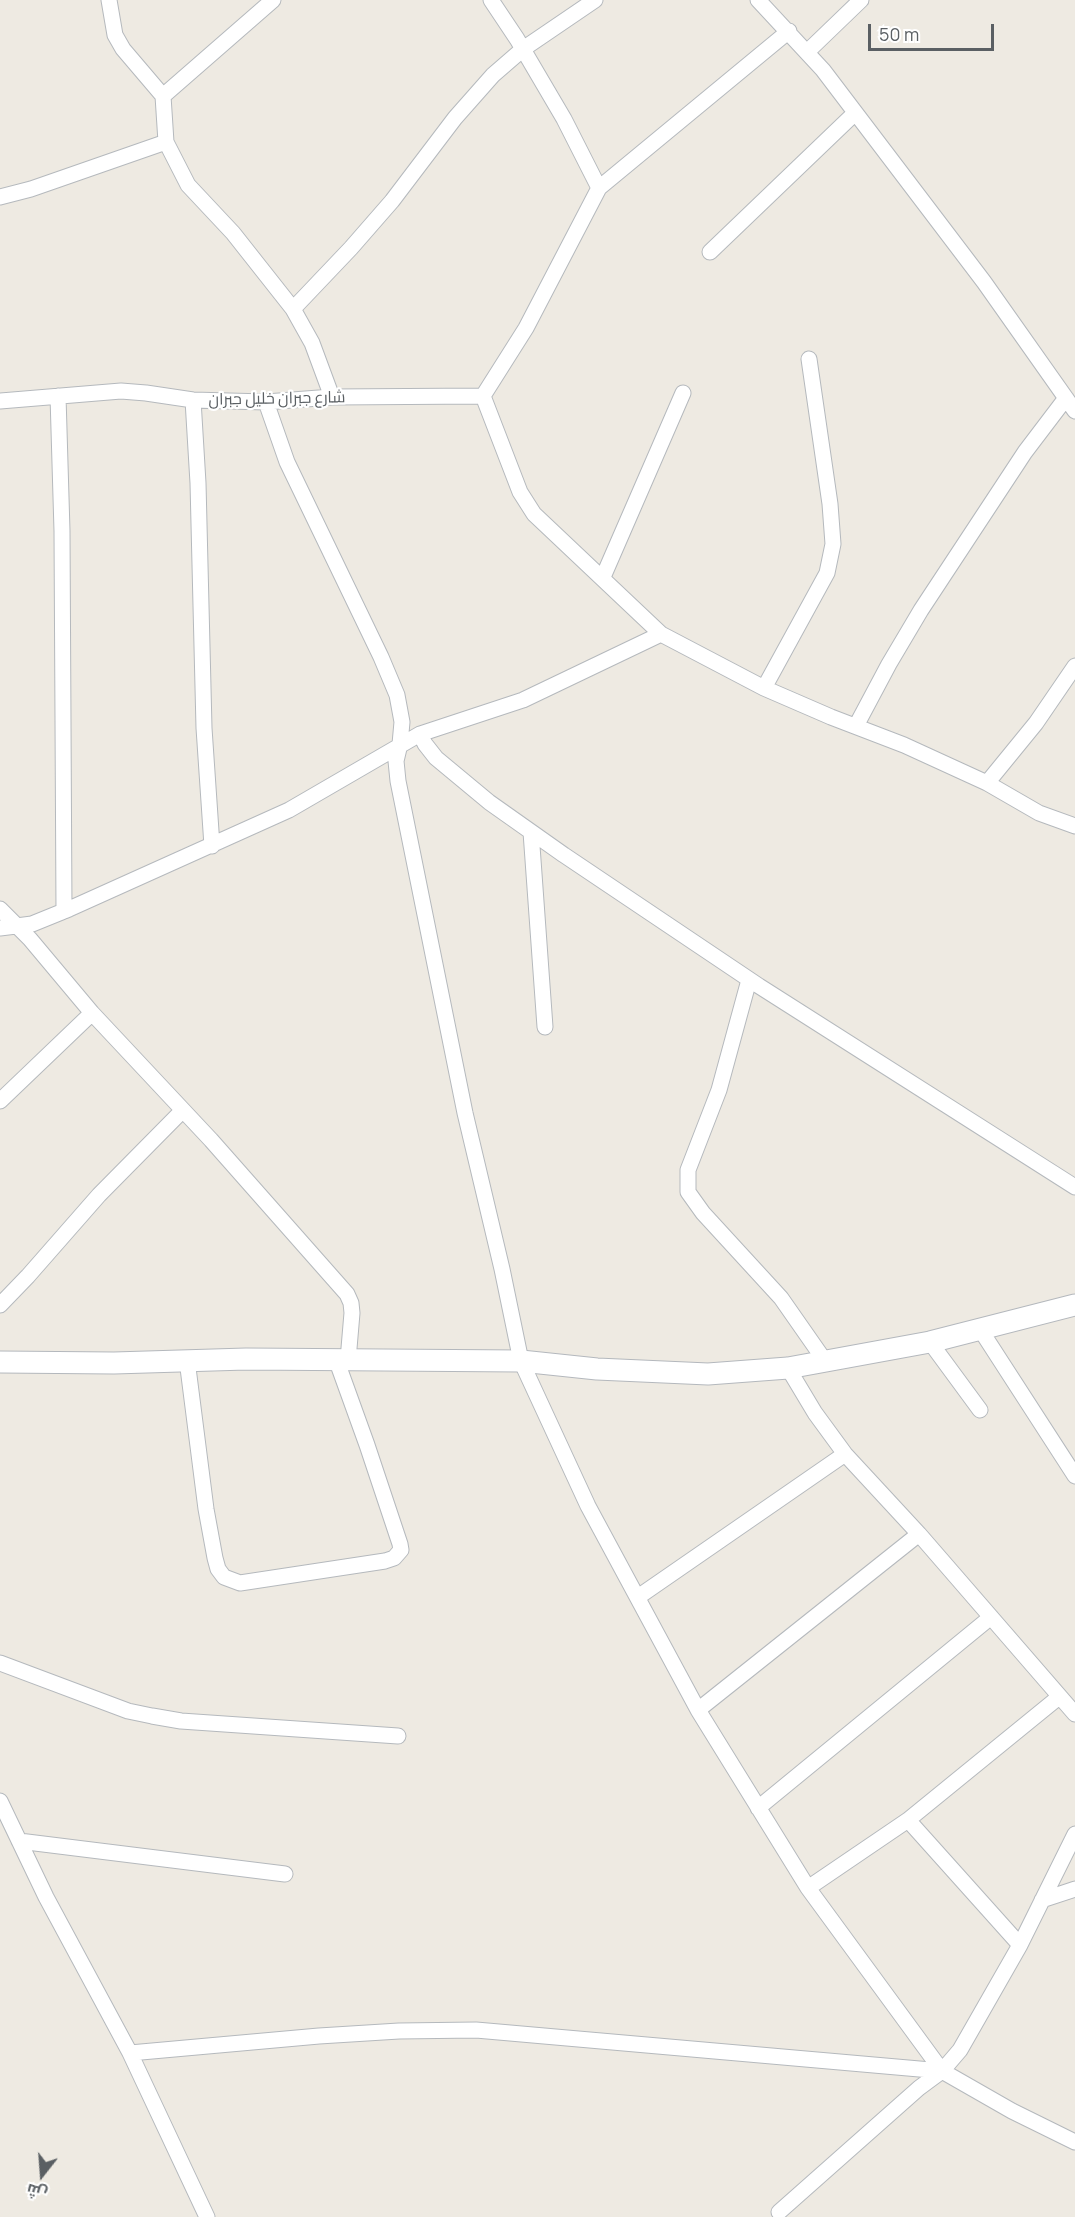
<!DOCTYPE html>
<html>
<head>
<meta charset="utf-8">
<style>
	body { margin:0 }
	#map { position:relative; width:1075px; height:2217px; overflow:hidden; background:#eeeae2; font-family:Manrope,Cairo,sans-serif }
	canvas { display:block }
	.north { position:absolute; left:12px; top:2145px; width:60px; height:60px; -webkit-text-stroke:4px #fff; paint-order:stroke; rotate:197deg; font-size:16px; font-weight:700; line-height:24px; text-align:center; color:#5a5f63 }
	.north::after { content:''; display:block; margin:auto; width:21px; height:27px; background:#5a5f63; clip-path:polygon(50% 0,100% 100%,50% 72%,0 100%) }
	.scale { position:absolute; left:868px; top:24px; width:126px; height:27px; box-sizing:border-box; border:3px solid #5a5f63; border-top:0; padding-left:8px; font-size:18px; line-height:21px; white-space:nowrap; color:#5a5f63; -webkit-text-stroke:4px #fff; paint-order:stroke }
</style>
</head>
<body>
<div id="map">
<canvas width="1075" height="2217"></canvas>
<div class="north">ش</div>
<div class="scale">50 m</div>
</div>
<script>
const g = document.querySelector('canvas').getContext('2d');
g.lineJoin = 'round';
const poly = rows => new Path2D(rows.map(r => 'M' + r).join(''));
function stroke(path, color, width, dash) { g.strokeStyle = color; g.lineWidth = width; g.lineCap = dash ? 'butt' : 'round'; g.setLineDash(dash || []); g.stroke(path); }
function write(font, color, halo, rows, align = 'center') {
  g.font = font + ' Manrope,Cairo,sans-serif'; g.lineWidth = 4.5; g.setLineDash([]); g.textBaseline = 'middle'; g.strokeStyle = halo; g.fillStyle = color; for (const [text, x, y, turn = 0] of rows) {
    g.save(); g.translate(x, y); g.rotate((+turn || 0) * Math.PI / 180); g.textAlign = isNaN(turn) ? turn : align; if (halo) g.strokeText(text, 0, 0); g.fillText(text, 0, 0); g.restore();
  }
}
const street = poly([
	[109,0,115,35,123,49,163,96],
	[758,0,823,70,984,282,1075,411],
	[807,52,861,0],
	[166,142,188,185,233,233,293,309,312,343,332,397],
	[599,188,789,31],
	[0,197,31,189,166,142,163,96,273,0],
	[710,252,855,113],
	[293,309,351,248,392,201,455,118,493,75,523,49,595,0],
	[58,396,62,531,64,911],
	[483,396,520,492,534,514,661,634,764,688,831,717,904,745,987,783,1039,813,1075,826],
	[483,396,526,328,599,188,564,119,517,39,491,0],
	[193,400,198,483,204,728,212,846],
	[0,401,121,391,146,393,193,400,266,402,332,397,483,396],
	[266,402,287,462,381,657,397,695,402,722,400,744,396,761,398,781,465,1113,502,1269,521,1361,588,1506,698,1710,808,1888,942,2071,1012,2111,1075,2142],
	[603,577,683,393],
	[764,688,827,573,833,544,830,504,809,359],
	[856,726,889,664,921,610,1025,452,1066,398],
	[420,734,425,744,436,758,489,802,564,855,759,986,1075,1187],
	[987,783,1036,723,1075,666],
	[531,832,545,1027],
	[0,909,30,939,92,1013,211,1140,347,1294,351,1303,352,1313,348,1360],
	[0,928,32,924,69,909,289,810,420,734,523,700,661,634],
	[749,980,719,1090,688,1170,688,1192,703,1213,781,1298,825,1361],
	[0,1101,92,1013],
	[0,1305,28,1276,99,1195,183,1110],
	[980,1329,1075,1476],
	[930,1342,980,1410],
	[187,1360,206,1509,215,1558,218,1569,224,1577,240,1583,385,1561,394,1558,401,1550,400,1544,367,1445,336,1359],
	[788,1368,815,1413,845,1454,919,1534,1075,1714],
	[638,1597,845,1454],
	[0,1663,128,1711,152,1716,181,1721,398,1736],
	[698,1710,919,1534],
	[0,1801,46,1897,130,2053,207,2217],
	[758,1808,991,1617],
	[908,1820,1020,1945],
	[19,1841,285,1874],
	[808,1888,908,1820,1059,1697],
	[1042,1900,1075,1889],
	[130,2053,319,2036,399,2031,476,2030,942,2071],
	[779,2212,919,2088,942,2071,960,2050,1020,1945,1075,1834]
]);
const secondary = poly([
	[0,1362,114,1363,246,1359,521,1361,597,1369,708,1374,788,1368,930,1342,1075,1305]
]);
stroke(street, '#b5b9bd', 17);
stroke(secondary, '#b4b8bd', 23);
stroke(street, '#fff', 15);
stroke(secondary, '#fff', 21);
write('16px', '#5a5f63', '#fff', [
	["شارع جبران خليل جبران",277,399,-1]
]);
</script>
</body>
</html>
